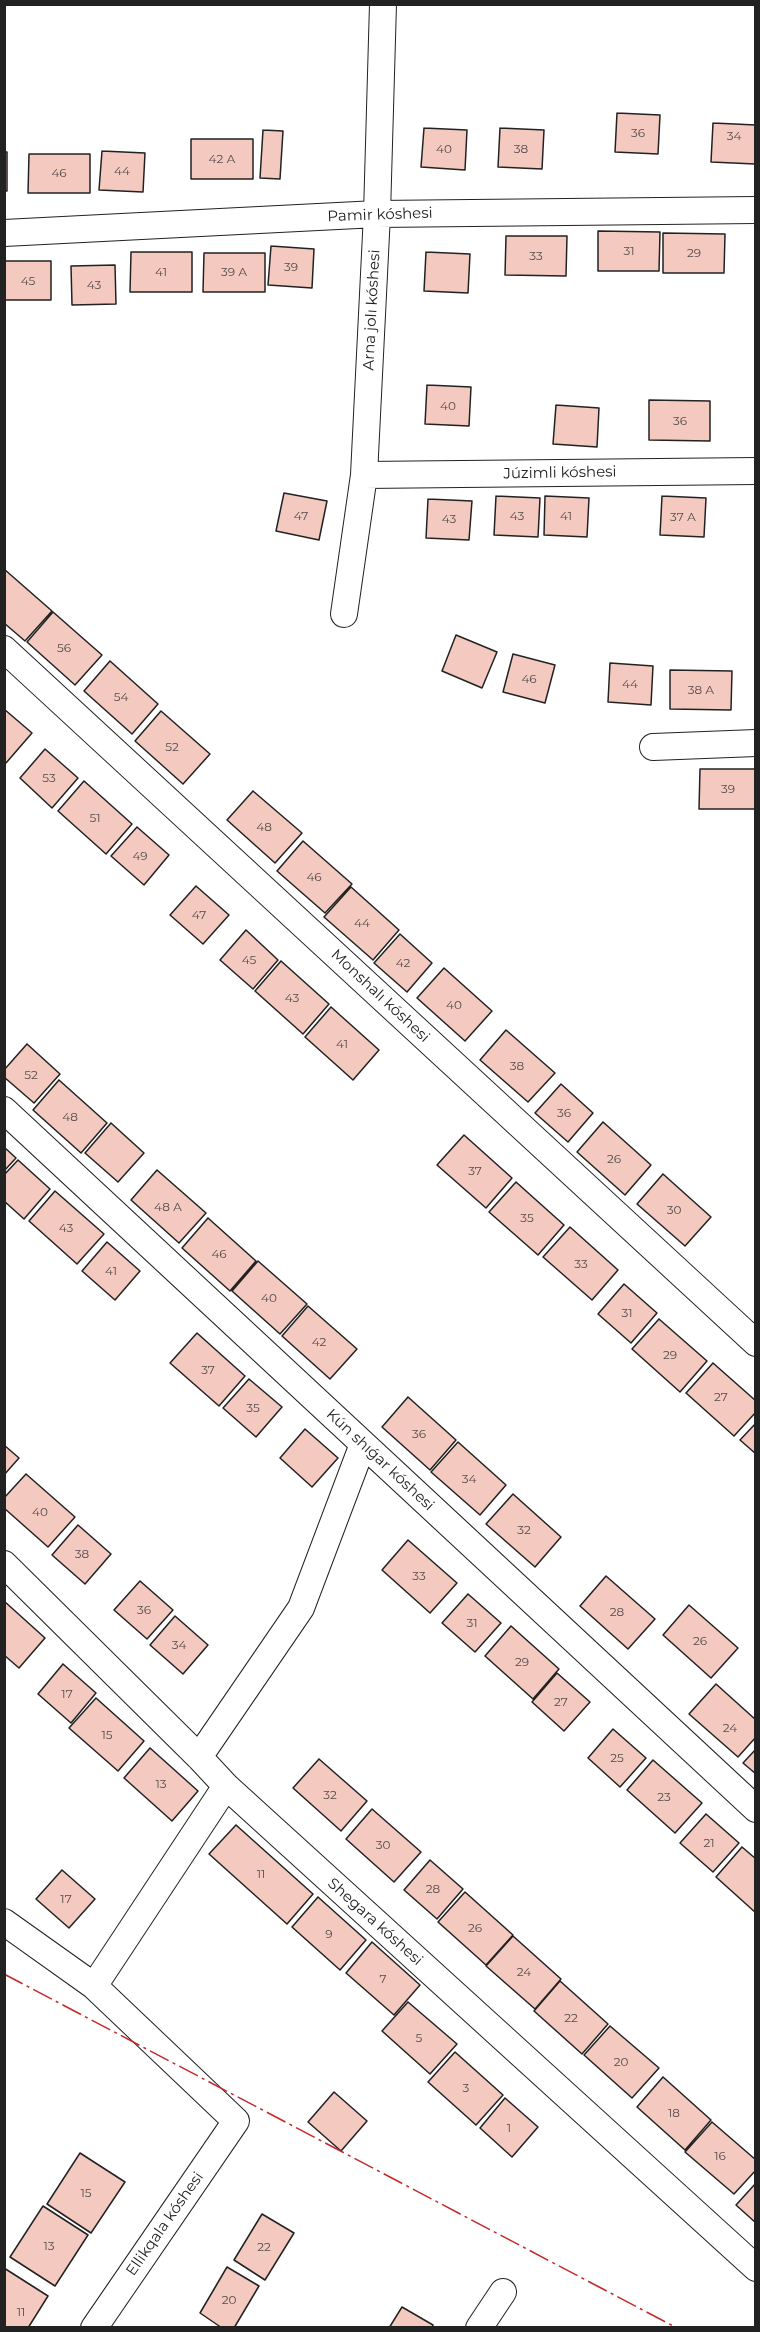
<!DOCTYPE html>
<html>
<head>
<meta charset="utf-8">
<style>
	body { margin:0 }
	#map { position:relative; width:760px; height:2332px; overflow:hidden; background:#fff; font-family:Montserrat,sans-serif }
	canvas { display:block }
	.frame { position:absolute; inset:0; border:6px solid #222; pointer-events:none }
</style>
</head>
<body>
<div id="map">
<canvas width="760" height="2332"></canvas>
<div class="frame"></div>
</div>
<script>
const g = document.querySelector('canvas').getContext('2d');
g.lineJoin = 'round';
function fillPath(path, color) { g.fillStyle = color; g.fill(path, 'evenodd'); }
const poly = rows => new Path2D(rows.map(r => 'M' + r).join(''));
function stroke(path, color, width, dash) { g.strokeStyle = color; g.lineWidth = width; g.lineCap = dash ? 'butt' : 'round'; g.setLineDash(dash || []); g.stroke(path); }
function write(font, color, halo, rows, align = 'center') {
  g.font = font + ' Montserrat,sans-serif'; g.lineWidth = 4.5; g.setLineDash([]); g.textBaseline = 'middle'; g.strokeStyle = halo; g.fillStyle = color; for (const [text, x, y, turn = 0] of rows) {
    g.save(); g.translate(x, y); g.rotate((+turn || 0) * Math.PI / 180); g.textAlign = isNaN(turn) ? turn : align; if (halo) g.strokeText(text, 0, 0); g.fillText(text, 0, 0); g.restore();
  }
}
const building = poly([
	[617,113,660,115,658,154,615,152,617,113],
	[713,123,756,125,755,164,711,162,713,123],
	[424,128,467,130,465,170,421,167,424,128],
	[500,128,544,130,542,169,498,167,500,128],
	[263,130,283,131,280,179,260,178,263,130],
	[191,139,253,139,253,179,191,179,191,139],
	[102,151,145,153,143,192,99,190,102,151],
	[4,152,7,152,7,191,4,191,4,152],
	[29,154,90,154,90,193,28,193,29,154],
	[598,231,660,232,659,271,598,271,598,231],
	[663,233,725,234,724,273,663,273,663,233],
	[506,236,567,236,566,276,505,275,506,236],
	[271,246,314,249,312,288,268,285,271,246],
	[131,252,192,252,192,292,130,292,131,252],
	[426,252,470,254,468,293,424,291,426,252],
	[204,253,265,253,265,292,203,292,204,253],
	[4,261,51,261,51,300,4,300,4,261],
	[115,265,116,304,72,305,71,266,115,265],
	[427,385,471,387,469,426,425,424,427,385],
	[649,400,710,401,710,441,649,440,649,400],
	[556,405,599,408,597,447,553,444,556,405],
	[284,493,327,501,319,540,276,531,284,493],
	[496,496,540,498,538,537,494,535,496,496],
	[545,496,589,498,587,537,544,535,545,496],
	[662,496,706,498,704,537,660,535,662,496],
	[428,499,472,501,469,540,426,538,428,499],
	[4,569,52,611,25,641,4,623,4,569],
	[53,612,102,655,75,685,27,642,53,612],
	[456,635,497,652,482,688,442,671,456,635],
	[513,654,555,665,545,703,503,692,513,654],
	[110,661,158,704,132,734,84,691,110,661],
	[610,663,653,666,651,705,608,702,610,663],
	[670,670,732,671,731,710,670,709,670,670],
	[4,709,32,733,6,763,4,762,4,709],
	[161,711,210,754,183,784,135,741,161,711],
	[45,749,78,778,52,808,20,778,45,749],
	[700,769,756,769,756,809,699,809,700,769],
	[84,781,132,824,106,854,58,811,84,781],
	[253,791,302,833,275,863,227,820,253,791],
	[137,827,169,855,144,885,111,856,137,827],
	[303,841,352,884,325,913,277,871,303,841],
	[196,886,229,915,203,944,170,915,196,886],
	[351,887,399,930,373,960,324,917,351,887],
	[246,930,278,960,253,989,220,960,246,930],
	[400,934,432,963,407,992,374,963,400,934],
	[281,961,329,1004,303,1034,255,991,281,961],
	[444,968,492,1011,465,1041,417,998,444,968],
	[331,1007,379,1050,353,1080,305,1037,331,1007],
	[506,1030,555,1073,528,1102,480,1060,506,1030],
	[27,1044,60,1074,34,1103,4,1077,4,1070,27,1044],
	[59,1080,107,1123,81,1153,33,1110,59,1080],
	[561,1084,593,1113,568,1142,535,1113,561,1084],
	[603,1122,651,1165,625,1195,577,1152,603,1122],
	[111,1123,144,1153,118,1182,85,1153,111,1123],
	[464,1135,512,1178,486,1208,437,1165,464,1135],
	[4,1147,16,1158,4,1171,4,1147],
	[18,1160,50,1189,24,1219,4,1201,4,1175,18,1160],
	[157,1170,206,1213,179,1243,131,1200,157,1170],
	[663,1174,711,1217,685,1246,637,1204,663,1174],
	[516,1182,564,1225,538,1255,489,1212,516,1182],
	[55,1191,104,1234,77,1264,29,1221,55,1191],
	[208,1218,256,1261,230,1291,182,1248,208,1218],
	[570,1227,618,1270,592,1300,543,1257,570,1227],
	[107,1242,140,1271,115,1300,82,1271,107,1242],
	[258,1261,307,1304,280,1334,232,1291,258,1261],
	[624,1284,657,1313,631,1343,598,1314,624,1284],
	[308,1306,357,1349,330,1379,282,1336,308,1306],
	[659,1319,707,1361,680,1392,632,1349,659,1319],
	[197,1333,245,1376,219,1406,170,1363,197,1333],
	[713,1363,756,1401,756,1412,734,1436,686,1393,713,1363],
	[249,1379,282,1407,256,1437,223,1408,249,1379],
	[408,1397,456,1440,430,1470,382,1427,408,1397],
	[756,1423,756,1454,740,1440,756,1423],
	[305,1429,338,1458,312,1487,280,1458,305,1429],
	[458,1442,506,1485,480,1515,431,1472,458,1442],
	[4,1445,19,1458,4,1475,4,1445],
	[26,1474,75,1517,48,1547,4,1508,4,1498,26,1474],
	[513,1494,561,1537,535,1567,486,1524,513,1494],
	[78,1525,111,1554,85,1584,52,1555,78,1525],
	[408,1540,457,1583,430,1613,382,1570,408,1540],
	[606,1576,655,1619,628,1649,580,1606,606,1576],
	[140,1581,173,1610,147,1639,114,1610,140,1581],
	[468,1594,501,1623,475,1652,442,1623,468,1594],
	[4,1601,45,1638,19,1668,4,1655,4,1601],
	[689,1605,738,1648,711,1678,663,1635,689,1605],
	[175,1616,208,1645,183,1674,150,1645,175,1616],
	[511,1626,559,1669,533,1699,485,1656,511,1626],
	[63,1664,96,1693,71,1723,38,1694,63,1664],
	[557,1673,590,1702,564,1731,532,1702,557,1673],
	[716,1684,756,1720,756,1737,738,1757,689,1714,716,1684],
	[96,1698,144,1741,118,1771,69,1728,96,1698],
	[613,1729,646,1758,620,1787,588,1758,613,1729],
	[150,1748,198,1791,172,1821,124,1778,150,1748],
	[756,1749,756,1774,743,1763,756,1749],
	[319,1759,367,1801,341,1831,293,1788,319,1759],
	[653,1760,702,1803,675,1833,627,1790,653,1760],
	[372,1809,421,1852,394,1882,346,1839,372,1809],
	[706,1814,739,1843,713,1872,680,1843,706,1814],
	[236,1825,313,1894,287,1924,209,1854,236,1825],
	[742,1847,756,1859,756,1913,716,1877,742,1847],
	[430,1860,463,1889,437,1919,404,1890,430,1860],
	[62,1870,95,1899,69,1928,36,1899,62,1870],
	[465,1892,513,1935,486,1965,438,1922,465,1892],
	[318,1897,366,1940,340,1970,292,1927,318,1897],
	[513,1936,561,1979,535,2009,486,1966,513,1936],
	[372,1942,420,1985,394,2015,346,1973,372,1942],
	[560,1981,608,2024,582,2054,534,2011,560,1981],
	[408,2002,457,2044,430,2074,382,2031,408,2002],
	[610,2026,659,2068,632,2098,584,2055,610,2026],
	[455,2052,503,2095,476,2125,428,2082,455,2052],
	[663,2077,711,2120,685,2150,637,2107,663,2077],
	[334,2092,367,2121,341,2151,308,2122,334,2092],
	[505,2098,538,2127,512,2157,480,2128,505,2098],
	[712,2122,756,2160,756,2170,734,2194,685,2152,712,2122],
	[80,2153,125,2182,91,2233,47,2204,80,2153],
	[756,2183,756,2223,736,2205,756,2183],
	[43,2206,88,2235,55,2286,10,2257,43,2206],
	[262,2214,294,2233,265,2280,234,2260,262,2214],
	[227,2267,259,2286,234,2328,222,2328,200,2313,227,2267],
	[4,2268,48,2296,28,2328,4,2328,4,2268],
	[402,2307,433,2325,432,2328,389,2328,402,2307]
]);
fillPath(building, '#f3c9c0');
stroke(building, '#222', 1.5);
const minor = poly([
	[4,233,377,214,756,210],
	[364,475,756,471],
	[344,614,364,475,377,214,383,4],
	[4,649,756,1343],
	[653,747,756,743],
	[4,1110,756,1809],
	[4,1564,199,1757,226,1786,756,2268],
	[199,1757,301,1608,363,1444],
	[4,1922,94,1986,236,2121,94,2328],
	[94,1986,226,1786],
	[479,2328,503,2292]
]);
stroke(minor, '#222', 28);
stroke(minor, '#fff', 26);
stroke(poly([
	[4,1974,677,2328]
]), '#c62828', 1.5, [21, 4.5, 3, 4.5]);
write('12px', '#564c4a', null, [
	["36",638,133],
	["34",734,136],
	["40",444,149],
	["38",521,149],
	["42 А",222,159],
	["44",122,171],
	["46",59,173],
	["31",629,251],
	["29",694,253],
	["33",536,256],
	["39",291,267],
	["41",161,272],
	["39 А",234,272],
	["45",28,281],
	["43",94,285],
	["40",448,406],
	["36",680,421],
	["47",301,516],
	["43",517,516],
	["41",566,516],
	["37 А",683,517],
	["43",449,519],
	["56",64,648],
	["46",529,679],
	["44",630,684],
	["38 А",701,690],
	["54",121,697],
	["52",172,747],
	["53",49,778],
	["39",728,789],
	["51",95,818],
	["48",264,827],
	["49",140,856],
	["46",314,877],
	["47",199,915],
	["44",362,923],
	["45",249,960],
	["42",403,963],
	["43",292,998],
	["40",454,1005],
	["41",342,1044],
	["38",517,1066],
	["52",31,1075],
	["36",564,1113],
	["48",70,1117],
	["26",614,1159],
	["37",475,1171],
	["48 А",168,1207],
	["30",674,1210],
	["35",527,1218],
	["43",66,1228],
	["46",219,1254],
	["33",581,1264],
	["41",111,1271],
	["40",269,1298],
	["31",627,1313],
	["42",319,1342],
	["29",670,1355],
	["37",208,1370],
	["27",721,1397],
	["35",253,1408],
	["36",419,1434],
	["34",469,1479],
	["40",40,1512],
	["32",524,1530],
	["38",82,1554],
	["33",419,1576],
	["36",144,1610],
	["28",617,1612],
	["31",472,1623],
	["26",700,1641],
	["34",179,1645],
	["29",522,1662],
	["17",67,1694],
	["27",561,1702],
	["24",730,1728],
	["15",107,1735],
	["25",617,1758],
	["13",161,1784],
	["32",330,1795],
	["23",664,1797],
	["21",709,1843],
	["30",383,1845],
	["11",261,1874],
	["28",433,1889],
	["17",66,1899],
	["26",475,1928],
	["9",329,1934],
	["24",524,1972],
	["7",383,1979],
	["22",571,2018],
	["5",419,2038],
	["20",621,2062],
	["3",466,2088],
	["18",674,2113],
	["1",509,2128],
	["16",720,2156],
	["15",86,2193],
	["13",49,2246],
	["22",264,2247],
	["20",229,2300],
	["11",21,2312]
]);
write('15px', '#222', '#fff', [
	["Pamir kóshesi",380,215,-2],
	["Arna jolı kóshesi",372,310,-87],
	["Júzimli kóshesi",560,473,-1],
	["Monshalı kóshesi",380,996,43],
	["Kún shıǵar kóshesi",380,1460,43],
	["Shegara kóshesi",375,1922,42],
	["Ellikqala kóshesi",165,2224,-55]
]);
</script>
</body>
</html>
